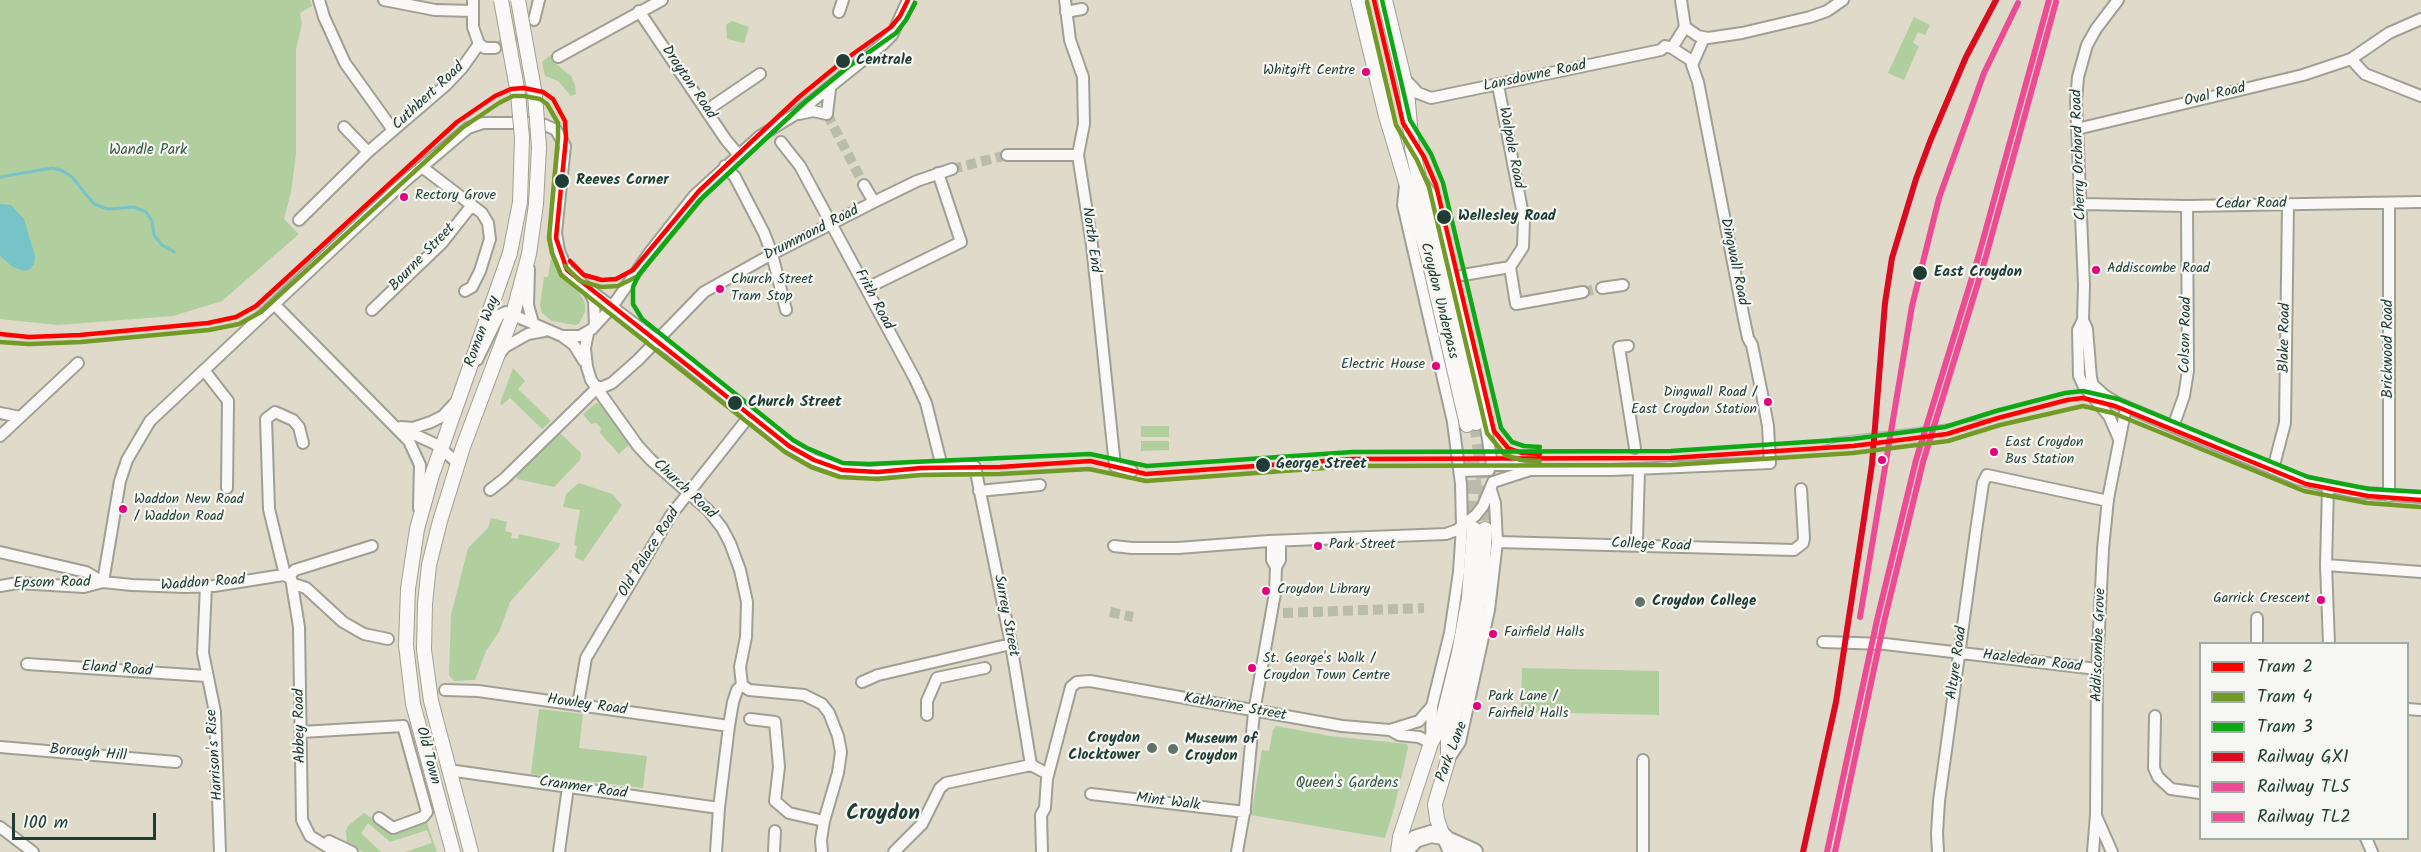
<!DOCTYPE html>
<html>
<head>
<meta charset="utf-8">
<style>
	body { margin:0 }
	#map { position:relative; width:2421px; height:852px; overflow:hidden; background:#dfdac9; font-family:Kalam,sans-serif }
	canvas { display:block }
	.legend { position:absolute; left:2199px; top:642px; width:210px; height:198px; box-sizing:border-box; background:#f6f6f2; border:2px solid #a0aca6; margin:0; padding:8px 10px; list-style:none; font-size:18px; color:#1f3d34 }
	.legend li { display:flex; align-items:center; gap:12px; height:30px }
	.legend b { width:30px; border:2px solid #a0aca6 }
	.scale { position:absolute; left:12px; top:813px; width:144px; height:27px; box-sizing:border-box; border:3px solid #1f3d34; border-top:0; padding-left:8px; font-size:18px; line-height:21px; white-space:nowrap; color:#1f3d34; -webkit-text-stroke:4px #f6f6f2; paint-order:stroke }
</style>
</head>
<body>
<div id="map">
<canvas width="2421" height="852"></canvas>
<ul class="legend">
<li><b style="height:8px;background:#f00"></b>Tram 2</li>
<li><b style="height:8px;background:#729a27"></b>Tram 4</li>
<li><b style="height:8px;background:#0ea817"></b>Tram 3</li>
<li><b style="height:8px;background:#dc0a1e"></b>Railway GX1</li>
<li><b style="height:8px;background:#ee4b95"></b>Railway TL5</li>
<li><b style="height:8px;background:#ee4b95"></b>Railway TL2</li>
</ul>
<div class="scale">100 m</div>
</div>
<script>
const g = document.querySelector('canvas').getContext('2d');
g.lineJoin = 'round';
function fillPath(path, color) { g.fillStyle = color; g.fill(path, 'evenodd'); }
const poly = rows => new Path2D(rows.map(r => 'M' + r).join(''));
function stroke(path, color, width, dash) { g.strokeStyle = color; g.lineWidth = width; g.lineCap = dash ? 'butt' : 'round'; g.setLineDash(dash || []); g.stroke(path); }
function write(font, color, halo, rows, align = 'center') {
  g.font = font + ' Kalam,sans-serif'; g.lineWidth = 4.5; g.setLineDash([]); g.textBaseline = 'middle'; g.strokeStyle = halo; g.fillStyle = color; for (const [text, x, y, turn = 0] of rows) {
    g.save(); g.translate(x, y); g.rotate((+turn || 0) * Math.PI / 180); g.textAlign = isNaN(turn) ? turn : align; if (halo) g.strokeText(text, 0, 0); g.fillText(text, 0, 0); g.restore();
  }
}
fillPath(poly([
	[0,0,310,0,312,6,300,13,302,24,296,49,296,154,291,192,284,219,299,234,222,301,173,316,58,325,0,319],
	[1914,17,1930,25,1925,35,1918,32,1913,43,1919,46,1904,80,1888,73],
	[732,21,749,27,744,43,727,39,726,25],
	[551,55,556,64,571,76,575,85,576,94,571,96,558,81,545,76,542,62],
	[552,251,560,272,567,282,578,290,585,303,585,312,579,324,575,325,552,321,542,313,540,306,544,277,548,277],
	[513,368,525,381,518,389,551,421,542,429,510,398,502,405,500,403],
	[596,403,601,404,629,445,619,454,600,433,601,428,596,423,591,424,583,414],
	[1141,426,1169,426,1169,437,1141,437],
	[560,433,581,453,580,460,554,487,517,479,516,472,555,434],
	[1141,441,1169,441,1169,450,1141,451],
	[579,483,612,494,622,505,583,561,575,557,577,546,574,545,580,510,563,507,566,494],
	[491,518,507,522,505,531,512,533,511,538,518,539,519,534,560,543,559,547,510,602,499,632,486,651,475,680,454,681,449,675,451,615,468,548,488,528],
	[1522,668,1659,671,1659,715,1521,712],
	[539,709,583,714,579,748,647,756,643,788,531,774],
	[1276,726,1330,736,1407,744,1408,748,1395,805,1385,838,1251,815,1262,750,1269,751,1273,730],
	[364,813,393,832,426,820,437,852,405,852,432,843,427,830,390,842,368,823,361,833,381,852,363,852,347,844,346,831,348,826]
]), '#b0ce9e');
fillPath(poly([
	[0,204,11,205,24,219,35,256,34,264,30,269,25,271,13,267,0,256]
]), '#78c3c7');
stroke(poly([
	[0,177,52,168,61,170,72,177,94,204,108,209,134,207,146,212,152,221,154,235,162,245,174,252]
]), '#78c3c7', 3);
stroke(poly([
	[495,48,517,37,534,20],
	[827,114,864,185],
	[952,169,1007,155],
	[1583,292,1602,288],
	[1110,612,1133,617],
	[1283,613,1424,608]
]), '#b9bbab', 10, [10, 5]);
stroke(poly([
	[1476,423,1485,490,1485,529],
	[1472,459,1475,492,1474,527]
]), '#b9bbab', 14, [14, 7]);
const minor = poly([
	[319,0,324,17,345,63,393,130],
	[384,0,435,10,473,11],
	[473,0,473,27,479,44],
	[1065,0,1070,40,1083,77,1084,124,1078,155,1092,245,1115,466,1132,471],
	[1681,0,1685,27,1698,36,1708,38,1742,33,1810,17,1827,11,1843,0],
	[2118,0,2096,29,2087,45,2078,77,2076,102,2084,285,2083,320,2078,330,2079,376,2083,385,2109,416,2119,439],
	[639,11,726,140,738,154],
	[839,12,843,0],
	[1066,12,1082,9],
	[2421,19,2389,33,2351,59,2365,74,2421,96],
	[534,20,539,0],
	[479,44,485,48,495,48],
	[1672,48,1685,27],
	[558,57,662,0],
	[1405,79,1418,93,1431,98,1661,50,1665,46,1672,48,1692,61],
	[707,110,760,74],
	[799,114,813,111,827,114,830,89],
	[344,127,368,152],
	[2077,129,2303,75,2351,59],
	[781,142,800,166,915,379,926,403,942,467],
	[1007,155,1078,155],
	[725,166,735,177,764,233,772,254,786,310],
	[422,167,482,213,488,223,490,239,480,271,472,287,465,291],
	[1421,180,1433,197,1483,408,1492,465],
	[864,185,874,202],
	[1405,186,1403,205,1453,422,1461,484,1462,527,1459,572,1450,633,1432,706,1431,743],
	[2389,203,2389,496],
	[2081,204,2187,206,2421,202],
	[299,220,368,152,446,85,462,68,479,44],
	[1510,267,1516,304,1583,292],
	[529,269,528,305,533,323],
	[1463,275,1510,267,1523,247,1524,220,1498,85],
	[867,288,961,242,938,173],
	[1602,288,1623,285],
	[589,291,594,301,595,325],
	[275,305,409,441,420,465,419,508],
	[372,310,442,243,472,205],
	[2083,320,2087,329,2091,378,2093,385,2104,395,2117,403,2297,479,2355,492,2421,497],
	[588,333,585,348,587,367,591,380,638,446,651,460,708,510,722,528,730,543,740,570,747,602,746,637,740,667,742,685],
	[562,336,580,336,592,329,612,307,650,252,694,196,760,136,796,114,883,44,892,35,908,0],
	[1628,346,1619,347,1635,448],
	[500,353,505,347,528,334,544,331],
	[477,360,499,315,506,312,562,336,574,345,584,361],
	[204,370,228,401,227,488],
	[0,413,20,417],
	[401,427,413,428,431,422,443,416,455,403],
	[2173,427,2184,396,2188,371,2187,206],
	[401,428,435,444,458,463],
	[0,436,78,363],
	[1492,465,1514,465,1532,470,1612,470,1770,463,1768,426,1762,394,1752,345,1748,338,1744,319,1698,82,1692,65,1704,38],
	[2273,469,2285,423,2288,205],
	[1460,471,1489,470],
	[1493,482,1530,470],
	[2328,487,2326,565,2329,644],
	[490,490,504,479,598,387,603,387,612,383,638,360,704,292,772,254,874,202,917,181,952,169],
	[979,491,1040,485],
	[1637,539,1639,470],
	[1497,542,1794,550,1803,543,1804,538,1801,489],
	[1114,546,1132,548,1178,548,1269,541,1446,534,1457,530,1476,515,1483,506,1493,482],
	[0,552,86,572,103,582,132,585,186,587,214,586,283,575,291,578,299,627,302,820,310,836,336,852],
	[2326,565,2421,572],
	[1276,567,1280,560,1280,542],
	[285,575,269,509,266,419,275,412,293,420,299,427,303,443],
	[289,576,295,570,372,546],
	[103,582,120,481,127,460,150,421,403,183,468,128,483,123,527,123,545,125,556,130,565,146,556,233,559,251,567,270,587,288,684,361,789,446,814,460,842,470,869,472,921,468,975,467,1011,644,1031,765],
	[294,584,306,588,343,622,364,634,388,639],
	[0,586,18,583,84,587,103,582],
	[206,586,203,653,215,712,220,852],
	[2257,618,2257,644],
	[1823,642,1885,644,2097,669],
	[27,664,206,676],
	[862,682,878,675,1011,644],
	[742,685,749,690,804,695,822,704,829,713,838,736,841,752,838,773,824,821,821,840,822,852],
	[445,690,478,691,729,726],
	[578,705,586,658,671,515,751,414],
	[2408,709,2421,710],
	[927,715,927,701,937,678,985,668],
	[2155,716,2154,768,2158,777,2171,789,2200,793],
	[750,719,775,722,779,767,775,801,789,813,824,821],
	[1390,730,1419,721,1432,706],
	[301,732,403,726,427,812,423,817,393,828,379,818],
	[0,747,176,762],
	[1448,760,1460,742,1489,610,1497,542,1495,503,1491,490],
	[448,770,719,808],
	[1091,794,1245,812],
	[2097,818,2112,852],
	[0,827,33,852],
	[2366,838,2372,852],
	[329,841,352,852],
	[559,852,568,787],
	[716,852,719,808,729,726,733,702,737,690,742,685],
	[774,852,775,831],
	[894,852,922,824,940,788,946,783,1031,765,1048,774],
	[1042,852,1041,815,1045,808,1047,779,1071,687,1077,682,1090,681,1342,726,1390,730,1399,735,1419,737,1431,743],
	[1237,852,1245,807,1254,712,1275,593,1276,567,1272,560,1272,542],
	[1643,852,1643,760],
	[1938,852,1937,834,1939,801,1976,531,1983,483,1987,475,2108,501],
	[2093,852,2096,815,2097,669,2103,549,2108,499,2126,407]
]);
const major = poly([
	[1358,0,1386,116,1428,256,1467,425],
	[1385,0,1407,91,1412,148,1476,423],
	[1443,836,1437,819,1435,804,1448,760,1448,739,1474,631,1482,577,1485,529],
	[453,852,413,704,406,645,408,589,417,529,432,475,510,253],
	[471,852,431,701,424,650,425,604,429,565,440,521,463,447,513,314,529,254,536,204,539,147],
	[1398,852,1400,837,1431,743,1442,722,1459,653,1469,598,1474,529]
]);
const highway = poly([
	[1447,840,1474,852],
	[1404,852,1415,839,1431,834,1443,836,1447,840,1452,852]
]);
stroke(minor, '#9fa095', 14);
stroke(major, '#9fa095', 16);
stroke(highway, '#9fa095', 20);
stroke(minor, '#faf9f7', 10);
stroke(major, '#faf9f7', 14);
stroke(highway, '#faf9f7', 16);
stroke(poly([
	[1832,438,1998,418],
	[1815,448,1841,441]
]), '#b1b4b0', 1.5);
const majorBridge = poly([
	[501,0,518,94,522,138,520,202,510,253],
	[518,0,535,95,539,147]
]);
stroke(majorBridge, '#9fa095', 16, []);
stroke(majorBridge, '#faf9f7', 14);
stroke(poly([
	[1803,852,1836,702,1865,512,1872,464,1885,303,1892,258,1916,179,1931,139,1966,57,1996,0]
]), '#dc0a1e', 6);
stroke(poly([
	[1860,617,1912,306,1939,198,1984,73,2018,3],
	[1835,852,1884,622,1923,462,1985,260,2056,2]
]), '#ee4b95', 6);
stroke(poly([
	[1827,852,1877,620,1916,460,1978,258,2049,0]
]), '#ee4b95', 6);
stroke(poly([
	[1374,0,1403,123,1424,157,1436,185,1494,431,1508,448,1522,453,1540,454],
	[570,261,584,275,602,280,616,279,633,270,699,191,799,97,843,61,891,27,900,16,908,0],
	[0,334,29,337,80,335,208,323,236,317,256,306,457,122,495,96,511,89,524,88,543,92,553,99,565,121,566,138,556,238,567,270,789,446,814,460,842,470,878,472,921,468,1000,467,1090,461,1146,474,1352,459,1671,458,1853,446,1947,434,1998,418,2067,400,2083,398,2115,406,2306,484,2368,496,2421,500]
]), '#f00', 4.5);
stroke(poly([
	[1367,2,1396,125,1417,160,1429,187,1487,433,1505,455,1521,460,1540,461],
	[565,266,580,281,601,287,618,286,638,276,704,196,804,103,848,67,896,33,906,20,915,3],
	[0,342,29,344,81,342,209,330,239,324,261,312,462,128,499,103,513,96,524,96,540,99,547,104,558,123,558,138,549,238,552,253,561,275,785,452,811,467,840,477,878,479,921,475,1000,474,1089,469,1146,481,1352,466,1671,465,1853,453,1948,441,2000,425,2083,406,2113,413,2304,491,2367,503,2420,507]
]), '#729a27', 4.5);
stroke(poly([
	[1382,0,1410,120,1431,154,1443,183,1501,428,1512,442,1524,446,1540,447],
	[915,3,906,20,896,33,848,67,804,103,699,201,639,274,633,287,633,304,642,319,793,440,807,448,843,463,869,464,1090,454,1147,466,1352,452,1671,451,1852,439,1945,427,1996,411,2065,393,2083,391,2118,399,2308,477,2369,489,2421,492]
]), '#0ea817', 4.5);
for (const [x, y, r, color] of [
	[843,61,8,"#1f3d34"],
	[1366,72,5,"#e5007d"],
	[562,181,8,"#1f3d34"],
	[404,197,5,"#e5007d"],
	[1444,217,8,"#1f3d34"],
	[2096,270,5,"#e5007d"],
	[1920,273,8,"#1f3d34"],
	[720,289,5,"#e5007d"],
	[1436,366,5,"#e5007d"],
	[1768,402,5,"#e5007d"],
	[735,403,8,"#1f3d34"],
	[1994,452,5,"#e5007d"],
	[1882,460,5,"#e5007d"],
	[1263,465,8,"#1f3d34"],
	[123,509,5,"#e5007d"],
	[1318,546,5,"#e5007d"],
	[1266,591,5,"#e5007d"],
	[2321,600,5,"#e5007d"],
	[1640,602,6,"#627468"],
	[1493,634,5,"#e5007d"],
	[1252,668,5,"#e5007d"],
	[1477,706,5,"#e5007d"],
	[1152,748,6,"#627468"],
	[1173,749,6,"#627468"]
]) { const dot = new Path2D(); dot.arc(x, y, r, 0, 2 * Math.PI); g.fillStyle = color; g.fill(dot); stroke(dot, '#f6f6f2', 2); }
write('14px', '#1f3d34', '#f6f6f2', [
	["Whitgift Centre",1355,72,"right"],
	["Rectory Grove",415,197],
	["Addiscombe Road",2107,270],
	["Church Street",731,281],
	["Tram Stop",731,298],
	["Electric House",1425,366,"right"],
	["Dingwall Road /",1757,394,"right"],
	["East Croydon Station",1757,411,"right"],
	["East Croydon",2005,444],
	["Bus Station",2005,461],
	["Waddon New Road",134,501],
	["/ Waddon Road",134,518],
	["Park Street",1329,546],
	["Croydon Library",1277,591],
	["Garrick Crescent",2310,600,"right"],
	["Fairfield Halls",1504,634],
	["St. George's Walk /",1263,660],
	["Croydon Town Centre",1263,677],
	["Park Lane /",1488,698],
	["Fairfield Halls",1488,715]
], 'left');
write('bold 15px', '#1f3d34', '#f6f6f2', [
	["Centrale",856,61],
	["Reeves Corner",576,181],
	["Wellesley Road",1458,217],
	["East Croydon",1934,273],
	["Church Street",748,403],
	["George Street",1276,465]
], 'left');
write('15px', '#1f3d34', '#f6f6f2', [
	["Lansdowne Road",1535,77,-12],
	["Drayton Road",688,83,56],
	["Oval Road",2215,96,-13],
	["Cuthbert Road",429,97,-43],
	["Walpole Road",1510,148,79],
	["Cherry Orchard Road",2080,155,-92],
	["Cedar Road",2251,205,-1],
	["Drummond Road",812,234,-27],
	["North End",1090,240,82],
	["Bourne Street",423,258,-46],
	["Dingwall Road",1733,262,78],
	["Frith Road",873,300,62],
	["Croydon Underpass",1438,301,76],
	["Roman Way",483,332,-70],
	["Colson Road",2187,335,-89],
	["Blake Road",2286,338,-89],
	["Brickwood Road",2389,349,-90],
	["Church Road",684,490,43],
	["College Road",1651,546,2],
	["Old Palace Road",650,553,-58],
	["Epsom Road",52,584,-1],
	["Waddon Road",203,584,-4],
	["Surrey Street",1005,616,79],
	["Addiscombe Grove",2100,645,-88],
	["Hazledean Road",2032,662,7],
	["Altyre Road",1958,663,-82],
	["Eland Road",117,670,4],
	["Howley Road",587,706,8],
	["Katharine Street",1235,708,10],
	["Abbey Road",301,726,-91],
	["Park Lane",1453,752,-69],
	["Borough Hill",88,754,5],
	["Harrison's Rise",216,755,-94],
	["Old Town",427,756,75],
	["Cranmer Road",583,789,8],
	["Mint Walk",1168,803,7]
]);
write('15px', '#3a5f46', '#f6f6f2', [
	["Wandle Park",148,151],
	["Queen's Gardens",1347,784]
]);
write('bold 15px', '#1f3d34', '#f6f6f2', [
	["Croydon College",1652,602],
	["Croydon",1140,739,"right"],
	["Clocktower",1140,756,"right"],
	["Museum of",1185,740],
	["Croydon",1185,757]
], 'left');
write('bold 21px', '#1f3d34', '#f6f6f2', [
	["Croydon",883,815]
]);
</script>
</body>
</html>
